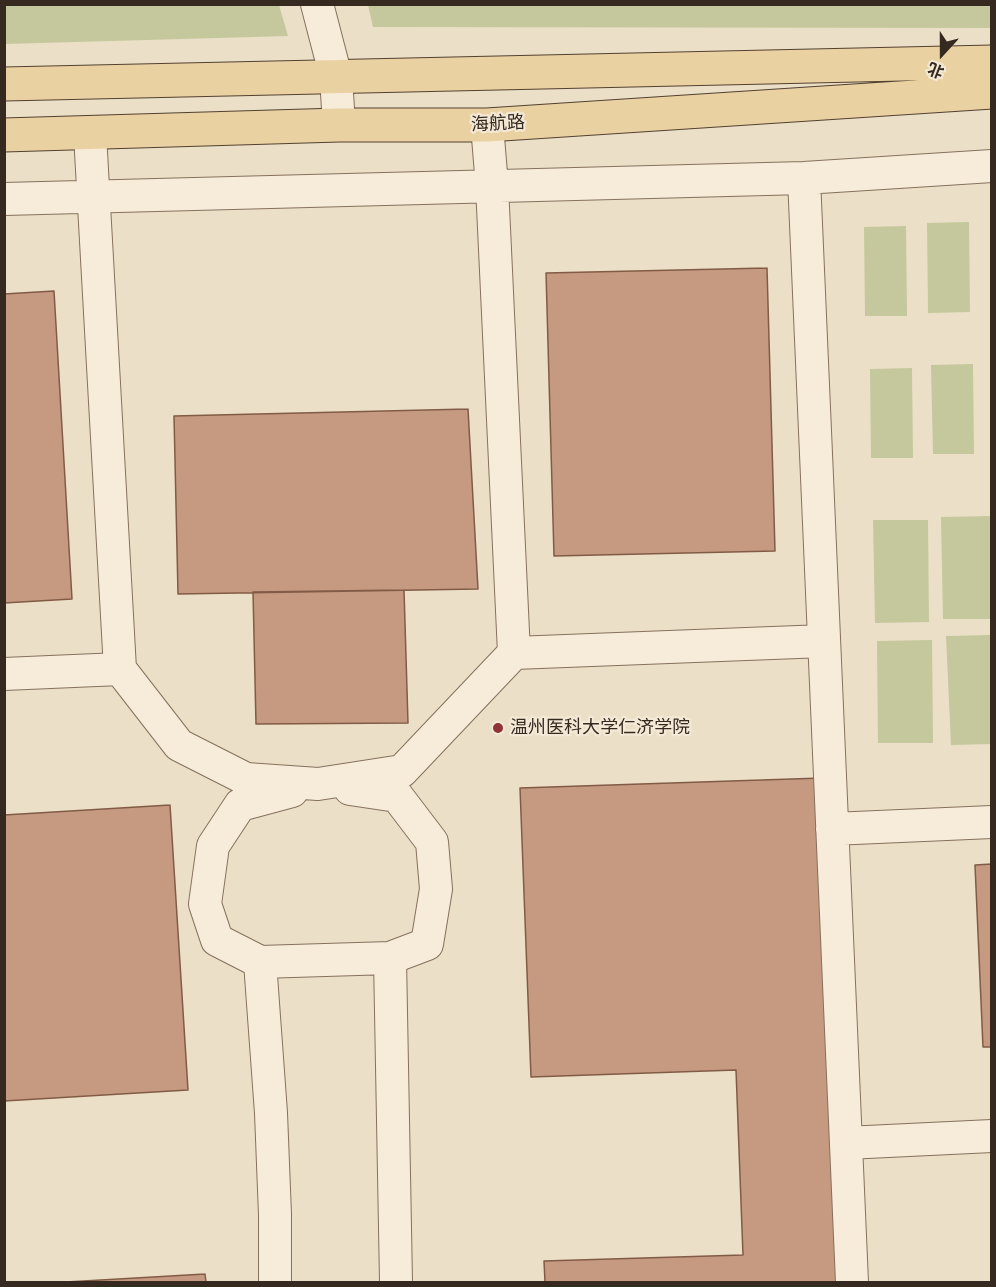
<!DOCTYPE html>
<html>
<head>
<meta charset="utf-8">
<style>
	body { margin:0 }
	#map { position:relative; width:996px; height:1287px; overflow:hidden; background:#ebdfc7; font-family:"Noto Serif","Noto Sans SC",serif }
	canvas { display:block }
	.frame { position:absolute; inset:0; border:6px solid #362a20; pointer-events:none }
	.north { position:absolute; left:912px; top:24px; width:60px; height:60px; -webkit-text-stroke:4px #f3e9d6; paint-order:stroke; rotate:201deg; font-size:16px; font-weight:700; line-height:24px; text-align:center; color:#362a20 }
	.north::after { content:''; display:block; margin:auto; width:21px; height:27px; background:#362a20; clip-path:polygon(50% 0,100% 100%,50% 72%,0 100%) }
</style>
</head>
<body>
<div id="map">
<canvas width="996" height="1287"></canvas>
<div class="frame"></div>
<div class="north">北</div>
</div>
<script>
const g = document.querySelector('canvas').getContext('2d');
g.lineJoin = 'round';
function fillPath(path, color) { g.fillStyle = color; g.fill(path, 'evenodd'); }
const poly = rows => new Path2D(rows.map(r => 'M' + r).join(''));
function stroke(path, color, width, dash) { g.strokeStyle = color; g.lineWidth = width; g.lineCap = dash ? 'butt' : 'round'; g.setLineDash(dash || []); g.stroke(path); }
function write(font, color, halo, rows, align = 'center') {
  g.font = font + ' "Noto Serif","Noto Sans SC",serif'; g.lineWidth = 4.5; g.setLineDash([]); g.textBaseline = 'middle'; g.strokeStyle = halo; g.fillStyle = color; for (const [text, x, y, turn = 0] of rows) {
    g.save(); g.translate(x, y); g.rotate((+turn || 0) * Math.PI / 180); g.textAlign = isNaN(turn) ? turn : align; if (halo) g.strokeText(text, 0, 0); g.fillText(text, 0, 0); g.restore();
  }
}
fillPath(poly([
	[991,4,991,28,373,27,368,5],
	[4,5,279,5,288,36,5,44],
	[969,222,970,312,928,313,927,223],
	[906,226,907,316,865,316,864,227],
	[973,364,974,454,933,454,931,365],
	[912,368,913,458,871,458,870,369],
	[991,516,991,619,943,619,941,517],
	[873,520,928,520,929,622,875,623],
	[991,635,991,744,951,745,946,636],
	[932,640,933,743,878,743,877,641]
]), '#c4c89c');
const building = poly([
	[767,268,775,551,554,556,546,273,767,268],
	[54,291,72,599,4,603,4,294,54,291],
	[468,409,478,589,178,594,174,416,468,409],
	[404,590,408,723,256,724,253,592,404,590],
	[822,778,841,1282,545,1282,544,1261,743,1255,736,1070,531,1077,520,788,822,778],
	[170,805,188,1090,4,1101,4,815,170,805],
	[992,864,992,1047,983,1047,975,865,992,864],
	[205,1274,206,1282,66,1282,205,1274]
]);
fillPath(building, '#c59a80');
stroke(building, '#825b46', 1.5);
const minor = poly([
	[317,4,336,77,339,125],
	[90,134,120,669,179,745,246,779,318,784,402,771,514,653,492,186,487,125],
	[804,178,852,1282],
	[4,199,804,178,992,166],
	[514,653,824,641],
	[4,674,120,669],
	[350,789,397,796,432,842,436,889,427,944,390,958,396,1282],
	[832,829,992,822],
	[260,962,390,958],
	[846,1143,992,1136],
	[275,1282,275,1215,271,1113,260,962,217,940,205,904,213,846,240,805,292,791]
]);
const major = poly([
	[4,84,992,62],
	[4,135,339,125,487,125,992,92]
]);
stroke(minor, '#85715e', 34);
stroke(major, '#534031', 35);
stroke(minor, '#f6ecd9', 32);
stroke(major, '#ead1a2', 33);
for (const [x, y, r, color] of [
	[498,728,6,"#8e3337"]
]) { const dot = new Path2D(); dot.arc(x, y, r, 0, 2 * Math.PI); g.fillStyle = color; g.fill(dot); stroke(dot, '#f3e9d6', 2); }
write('18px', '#362a20', '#f3e9d6', [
	["海航路",498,124,-3]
]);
write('18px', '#362a20', '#f3e9d6', [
	["温州医科大学仁济学院",510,728]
], 'left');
</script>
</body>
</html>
